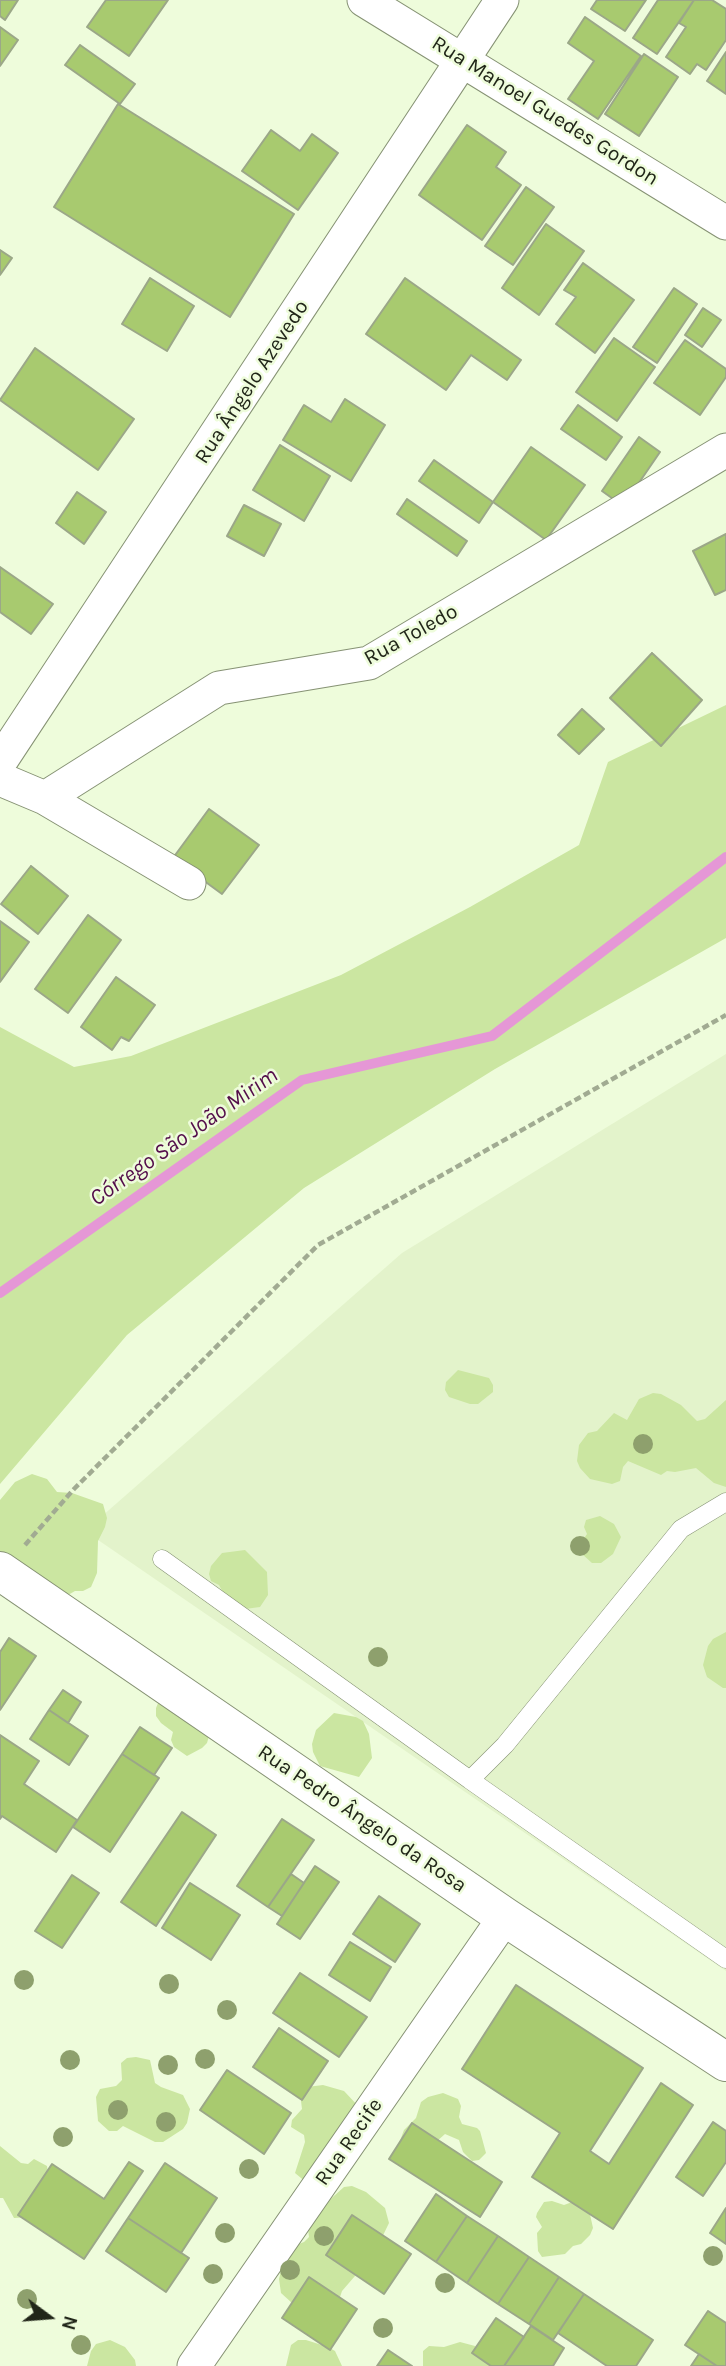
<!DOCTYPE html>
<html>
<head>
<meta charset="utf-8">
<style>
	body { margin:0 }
	#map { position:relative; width:726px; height:2366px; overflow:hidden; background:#eefcdb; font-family:Karla,sans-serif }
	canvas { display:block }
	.north { position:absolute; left:14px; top:2282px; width:70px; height:70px; -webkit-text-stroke:5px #eefcdb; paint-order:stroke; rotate:106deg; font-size:19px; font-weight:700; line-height:28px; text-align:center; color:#212619 }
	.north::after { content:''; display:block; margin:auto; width:24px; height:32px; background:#212619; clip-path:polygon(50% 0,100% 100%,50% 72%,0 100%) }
</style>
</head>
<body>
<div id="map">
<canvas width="726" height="2366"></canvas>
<div class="north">N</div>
</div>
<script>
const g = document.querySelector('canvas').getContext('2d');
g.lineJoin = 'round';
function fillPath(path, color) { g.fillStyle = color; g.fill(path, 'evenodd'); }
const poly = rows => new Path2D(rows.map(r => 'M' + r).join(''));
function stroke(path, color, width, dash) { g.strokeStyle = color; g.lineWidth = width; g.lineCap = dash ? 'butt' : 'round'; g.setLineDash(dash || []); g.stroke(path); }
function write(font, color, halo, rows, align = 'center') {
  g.font = font + ' Karla,sans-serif'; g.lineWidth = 5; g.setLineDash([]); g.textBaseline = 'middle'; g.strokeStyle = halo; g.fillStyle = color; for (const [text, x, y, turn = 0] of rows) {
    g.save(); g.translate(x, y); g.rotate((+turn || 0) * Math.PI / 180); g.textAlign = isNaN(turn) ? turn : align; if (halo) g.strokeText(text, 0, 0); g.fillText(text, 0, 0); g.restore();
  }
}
fillPath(poly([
	[726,1054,726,1971,85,1531,402,1253]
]), '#e3f3cb');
fillPath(poly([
	[726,705,726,938,495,1069,304,1188,127,1335,0,1484,0,1027,74,1067,131,1056,341,975,470,907,579,845,608,762],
	[458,1370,489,1378,493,1385,493,1392,478,1404,470,1404,449,1397,445,1390,446,1382],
	[653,1393,661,1394,681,1405,697,1421,705,1419,726,1400,726,1487,714,1483,696,1468,675,1472,667,1471,661,1475,628,1461,623,1467,620,1481,612,1484,590,1479,580,1468,577,1461,579,1445,588,1433,597,1431,614,1413,627,1420,639,1399],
	[32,1474,47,1479,57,1492,72,1493,103,1504,107,1518,105,1527,98,1541,97,1573,91,1587,83,1591,75,1591,68,1595,0,1577,0,1500,15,1482],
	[600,1516,614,1524,621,1537,613,1554,601,1563,592,1563,581,1553,579,1546,587,1534,584,1527,586,1520],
	[245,1550,267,1572,268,1595,260,1607,245,1609,226,1598,219,1585,211,1581,209,1574,211,1566,222,1553],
	[726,1632,726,1688,723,1688,707,1677,703,1665,708,1646,713,1639],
	[159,1701,209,1736,207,1743,202,1748,187,1756,174,1747,171,1740,173,1732,161,1723,156,1716,156,1708],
	[334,1713,356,1717,363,1721,369,1734,372,1758,359,1777,320,1766,313,1752,312,1744,316,1730],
	[136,2057,150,2060,155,2083,161,2087,183,2095,190,2109,187,2123,183,2129,163,2142,155,2142,123,2126,117,2131,109,2131,98,2121,96,2097,100,2089,116,2086,122,2080,121,2063,127,2058],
	[323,2085,344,2091,360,2108,307,2183,295,2173,305,2142,304,2135,291,2127,292,2120,302,2109,301,2101,307,2087],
	[443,2093,458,2099,461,2106,459,2117,462,2124,477,2128,480,2131,486,2153,479,2160,472,2161,463,2152,459,2140,445,2134,436,2142,398,2146,404,2130,416,2118,421,2102,428,2097],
	[0,2146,21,2163,28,2164,34,2159,47,2166,48,2173,30,2217,14,2218,3,2198,0,2198],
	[352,2186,366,2192,385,2208,389,2223,374,2254,342,2291,338,2303,292,2303,281,2293,279,2279,283,2264,296,2245,304,2242,309,2237,308,2229,315,2213,344,2187],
	[552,2201,564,2205,575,2201,589,2210,593,2228,590,2235,581,2244,573,2246,565,2254,542,2257,538,2251,537,2233,542,2227,536,2217,537,2213,544,2202],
	[110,2340,125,2347,135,2360,136,2366,87,2366,91,2351,96,2344],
	[298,2340,306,2340,328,2347,335,2351,342,2366,286,2366,291,2345],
	[460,2342,475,2346,493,2366,423,2366,423,2351,429,2346,444,2347]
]), '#cbe6a1');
stroke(poly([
	[0,1293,302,1080,492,1036,726,857]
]), '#e597d6', 10);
const building = poly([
	[0,0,18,0,5,20,0,16,0,0],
	[106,0,168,0,129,56,87,27,106,0],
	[597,0,646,0,625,31,591,9,597,0],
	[658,0,694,0,657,54,633,38,658,0],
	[694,0,712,0,726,9,726,40,706,70,697,64,690,74,666,57,686,27,679,23,694,0],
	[585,17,641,56,598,119,568,99,594,61,568,43,585,17],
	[0,27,18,40,0,66,0,27],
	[80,45,135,84,120,104,65,65,80,45],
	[726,52,726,94,707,81,726,52],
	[644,54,678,77,639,136,605,114,644,54],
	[118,104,294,214,230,317,54,207,118,104],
	[467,125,506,152,496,167,521,185,482,240,419,195,467,125],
	[271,130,300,151,312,134,338,153,298,210,242,171,271,130],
	[526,187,554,207,513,265,485,246,526,187],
	[546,224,584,251,539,315,502,288,546,224],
	[0,250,12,258,0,275,0,250],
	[583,263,634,300,595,353,556,324,576,297,564,290,583,263],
	[150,278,194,306,167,351,122,324,150,278],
	[405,278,521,360,507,380,471,355,446,390,366,334,405,278],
	[674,288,697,304,657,363,633,347,674,288],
	[703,308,721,320,702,347,685,335,703,308],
	[614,338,655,367,617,421,576,392,614,338],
	[685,340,726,369,726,377,700,415,654,383,685,340],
	[35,348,134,419,98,470,0,400,35,348],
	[345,399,385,425,351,481,283,440,304,405,331,422,345,399],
	[578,405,622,437,606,460,561,429,578,405],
	[639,437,660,452,623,506,602,491,639,437],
	[280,445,330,476,304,521,253,490,280,445],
	[531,447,585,485,546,540,493,502,531,447],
	[434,460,493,502,479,523,419,481,434,460],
	[77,492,106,512,84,544,56,523,77,492],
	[407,499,467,541,457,556,397,514,407,499],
	[244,505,281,524,264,556,227,536,244,505],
	[726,534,726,590,715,595,693,551,726,534],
	[0,567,53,604,31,634,0,612,0,567],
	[652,653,702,700,661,746,610,698,652,653],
	[582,709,604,729,579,754,558,735,582,709],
	[209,809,259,845,222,894,173,858,209,809],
	[31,866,68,896,38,934,1,904,31,866],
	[88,915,121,940,68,1013,35,989,88,915],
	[0,921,29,942,0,982,0,921],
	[116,977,155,1005,129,1041,121,1037,112,1050,81,1027,116,977],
	[9,1638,36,1656,0,1710,0,1652,9,1638],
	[63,1690,81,1702,68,1723,49,1710,63,1690],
	[49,1710,88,1736,69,1765,30,1739,49,1710],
	[140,1727,172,1748,154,1775,122,1754,140,1727],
	[0,1735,39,1761,24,1784,77,1820,56,1852,2,1816,0,1819,0,1735],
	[122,1754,159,1778,110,1852,73,1827,122,1754],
	[182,1812,216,1835,156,1926,121,1902,182,1812],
	[282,1819,314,1840,268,1907,237,1886,282,1819],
	[315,1866,339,1882,300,1939,277,1924,315,1866],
	[291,1874,304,1883,282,1916,268,1907,291,1874],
	[72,1875,99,1893,62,1948,35,1931,72,1875],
	[190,1883,240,1915,211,1960,162,1928,190,1883],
	[379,1896,420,1924,395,1962,353,1934,379,1896],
	[350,1942,391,1967,370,2001,329,1975,350,1942],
	[300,1973,367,2017,339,2057,273,2013,300,1973],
	[516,1985,643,2068,590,2151,609,2164,661,2083,693,2105,613,2229,532,2177,560,2133,462,2069,516,1985],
	[279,2028,328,2061,302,2100,253,2067,279,2028],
	[227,2070,291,2113,264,2154,200,2110,227,2070],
	[713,2122,726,2131,726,2162,703,2196,676,2177,713,2122],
	[412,2123,502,2182,480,2217,389,2159,412,2123],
	[129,2162,143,2171,84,2259,18,2215,52,2164,104,2199,129,2162],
	[165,2163,217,2198,181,2253,128,2218,165,2163],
	[436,2194,467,2216,436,2262,405,2241,436,2194],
	[726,2208,726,2244,710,2233,726,2208],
	[352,2215,411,2254,384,2294,326,2255,352,2215],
	[467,2216,498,2236,467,2283,436,2262,467,2216],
	[128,2218,189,2258,166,2292,106,2251,128,2218],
	[498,2236,529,2257,498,2304,467,2283,498,2236],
	[529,2257,559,2277,529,2324,498,2304,529,2257],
	[309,2277,357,2309,330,2350,282,2318,309,2277],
	[559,2277,584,2294,553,2340,529,2324,559,2277],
	[584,2294,653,2340,636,2366,607,2366,558,2333,584,2294],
	[708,2311,726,2323,726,2366,717,2366,685,2345,708,2311],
	[496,2318,524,2337,504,2366,491,2366,472,2353,496,2318],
	[531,2326,564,2348,553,2366,504,2366,531,2326],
	[388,2350,412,2366,377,2366,388,2350],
	[699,2354,717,2366,691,2366,699,2354]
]);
fillPath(building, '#a8ca6f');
stroke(building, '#9ba788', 2);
const lane = poly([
	[162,1559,470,1780,505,1745,681,1529,726,1502],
	[470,1780,726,1959]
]);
const street = poly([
	[364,0,726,223],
	[0,762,502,0],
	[0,779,45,798,189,883],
	[45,798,219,688,369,663,726,450],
	[194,2366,505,1917]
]);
const secondary = poly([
	[0,1571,505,1917,726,2062]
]);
stroke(lane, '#869274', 19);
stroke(street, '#869274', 35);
stroke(secondary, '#869274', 40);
stroke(poly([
	[25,1545,74,1489,318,1245,726,1015]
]), '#a1ab92', 4.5, [7, 3.5]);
stroke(lane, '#fff', 18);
stroke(street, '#fff', 33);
stroke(secondary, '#fff', 38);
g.fillStyle = '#8ea06d';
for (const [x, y] of [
	[643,1444],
	[580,1546],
	[378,1657],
	[24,1980],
	[169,1984],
	[227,2010],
	[205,2059],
	[70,2060],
	[168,2065],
	[118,2110],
	[166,2122],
	[63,2137],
	[249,2169],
	[225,2233],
	[324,2236],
	[713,2256],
	[290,2270],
	[213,2274],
	[445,2283],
	[27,2299],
	[383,2328],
	[81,2345]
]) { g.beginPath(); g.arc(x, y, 10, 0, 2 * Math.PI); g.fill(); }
write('21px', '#212619', '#eefcdb', [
	["Rua Manoel Guedes Gordon",545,111,32],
	["Rua Ângelo Azevedo",252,382,-57],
	["Rua Toledo",411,635,-29],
	["Rua Pedro Ângelo da Rosa",362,1819,34],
	["Rua Recife",349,2142,-55]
]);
write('italic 23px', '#530d4a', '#eefcdb', [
	["Córrego São João Mirim",184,1137,-35]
]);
</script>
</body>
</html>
